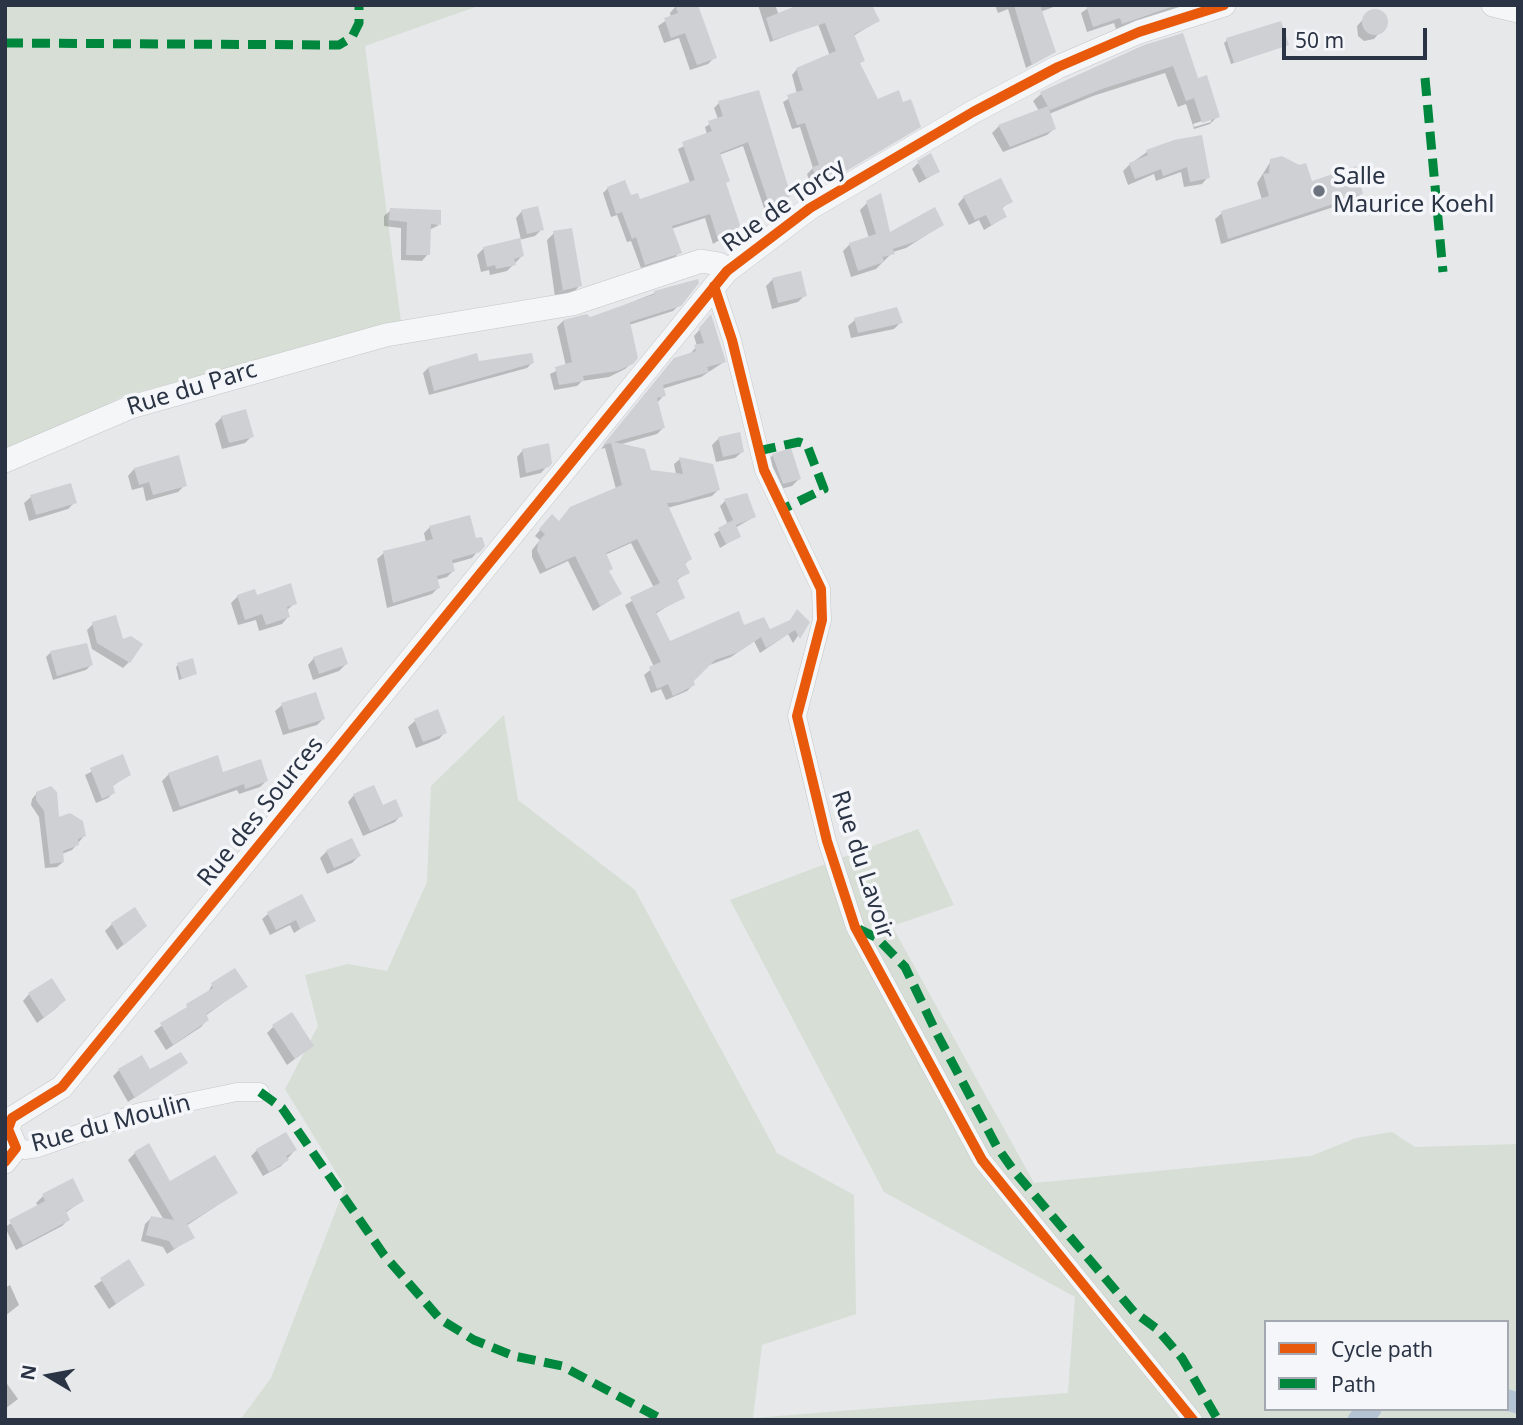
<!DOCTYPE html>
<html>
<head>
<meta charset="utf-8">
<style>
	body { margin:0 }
	#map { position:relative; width:1523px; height:1425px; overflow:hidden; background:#e6e8ea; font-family:"Noto Sans",sans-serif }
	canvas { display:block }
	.frame { position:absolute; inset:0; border:7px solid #2b3445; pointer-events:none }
	.legend { position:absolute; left:1264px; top:1320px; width:245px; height:91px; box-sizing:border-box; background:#f4f6f9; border:2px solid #a4a8b1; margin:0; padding:9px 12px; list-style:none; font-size:21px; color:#2b3445 }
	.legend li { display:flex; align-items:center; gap:14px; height:35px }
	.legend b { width:35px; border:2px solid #a4a8b1 }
	.north { position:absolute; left:14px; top:1341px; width:70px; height:70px; -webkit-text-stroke:5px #f4f6f9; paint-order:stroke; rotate:280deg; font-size:19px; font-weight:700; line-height:28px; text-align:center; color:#2b3445 }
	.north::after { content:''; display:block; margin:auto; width:24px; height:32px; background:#2b3445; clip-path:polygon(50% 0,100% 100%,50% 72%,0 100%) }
	.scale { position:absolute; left:1282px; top:28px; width:145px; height:32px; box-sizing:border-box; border:4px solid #2b3445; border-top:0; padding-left:9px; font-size:21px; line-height:24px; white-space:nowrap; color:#2b3445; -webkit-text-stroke:5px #f4f6f9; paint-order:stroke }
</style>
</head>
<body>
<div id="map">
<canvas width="1523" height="1425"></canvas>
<div class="frame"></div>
<ul class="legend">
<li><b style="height:9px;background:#e8590c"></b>Cycle path</li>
<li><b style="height:9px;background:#00873e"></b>Path</li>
</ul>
<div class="north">N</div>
<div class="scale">50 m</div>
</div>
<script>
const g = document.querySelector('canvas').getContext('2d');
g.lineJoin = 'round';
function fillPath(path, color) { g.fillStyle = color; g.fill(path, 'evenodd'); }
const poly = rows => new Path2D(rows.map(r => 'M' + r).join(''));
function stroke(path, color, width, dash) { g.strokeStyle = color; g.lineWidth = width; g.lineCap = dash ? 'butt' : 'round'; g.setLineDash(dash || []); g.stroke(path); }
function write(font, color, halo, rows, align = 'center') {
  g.font = font + ' "Noto Sans",sans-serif'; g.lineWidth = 7; g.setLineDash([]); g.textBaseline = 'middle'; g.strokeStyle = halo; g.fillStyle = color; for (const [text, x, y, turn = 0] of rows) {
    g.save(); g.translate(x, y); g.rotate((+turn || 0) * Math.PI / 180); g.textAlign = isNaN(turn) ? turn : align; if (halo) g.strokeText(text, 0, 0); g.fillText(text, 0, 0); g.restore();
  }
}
fillPath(poly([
	[5,5,481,5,365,46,401,322,123,396,5,462],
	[504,715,518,800,635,890,777,1153,854,1195,856,1314,762,1345,753,1418,1068,1393,1075,1297,884,1192,730,900,918,829,954,905,892,926,1034,1183,1311,1156,1356,1138,1392,1132,1415,1147,1518,1144,1518,1420,240,1420,271,1378,345,1187,285,1089,318,1026,305,975,348,964,387,971,427,882,431,786],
	[1266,1322,1507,1322,1507,1409,1266,1409]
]), '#d6ded6');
fillPath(poly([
	[758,5,775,5,779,15,878,21,853,36,863,60,859,64,877,101,902,104,919,126,813,191,807,174,813,168,800,127,792,129,783,102,797,94,792,75,797,69,830,56,818,24,770,42],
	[995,5,1059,5,1040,12,1054,52,1026,68,1008,9,998,13],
	[1092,5,1188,5,1116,29,1114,23,1087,32,1081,13],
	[676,6,715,57,708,64,690,70,679,38,664,43,658,26,671,17,670,13],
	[1370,12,1380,12,1386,25,1374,39,1364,41,1358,36,1357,26],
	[1227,40,1287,45,1231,64,1224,43],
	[1145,47,1197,81,1218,116,1210,124,1194,129,1186,104,1178,107,1165,73,1093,96,1049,114,1054,129,1047,135,1003,152,992,133,999,126,1039,111,1033,101,1041,94],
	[1211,118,1211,122,1194,127,1193,124],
	[719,103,789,195,765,211,743,146,719,155,724,184,739,228,713,244,705,218,671,229,680,252,675,257,641,268,631,241,627,242,617,215,611,217,603,193,608,188,639,202,690,183,678,149,707,135,705,127,718,119,714,108],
	[1175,141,1208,177,1202,184,1184,187,1181,172,1156,181,1154,174,1128,185,1123,171,1130,164,1147,152],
	[1271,161,1310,183,1361,194,1355,200,1221,244,1215,219,1222,213,1262,200,1257,183],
	[918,163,938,172,919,183,912,169],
	[964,197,1011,201,1001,209,1005,217,984,230,979,220,969,225,958,204],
	[867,203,889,235,942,225,906,248,893,252,876,269,851,277,843,251,850,244,869,238,860,210],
	[391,210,439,225,429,230,428,254,422,261,401,260,401,228,384,226,384,216],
	[522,211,542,229,535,236,519,240,522,256,507,271,490,275,489,270,481,272,477,255,484,248,521,240,516,218],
	[554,233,580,285,574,292,555,297,547,240],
	[773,279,805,295,798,302,772,309,766,286],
	[655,293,679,305,673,311,629,325,632,363,625,369,609,377,582,381,577,386,554,390,550,374,566,366,557,327,563,321,589,319],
	[710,318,724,362,701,377,662,389,664,395,657,403,663,428,657,434,618,445,650,471,676,474,674,464,680,459,718,490,712,496,667,508,690,559,684,565,688,572,676,581,683,597,655,614,670,644,743,628,770,631,788,623,797,612,807,623,793,643,788,634,760,653,754,641,731,657,707,666,692,681,693,685,687,691,666,700,661,689,651,693,644,675,654,667,625,605,654,588,631,543,605,555,608,571,620,594,593,611,568,561,540,574,532,557,532,550,540,540,535,536,546,523,558,522,616,489,605,448,601,449,668,367,689,355,697,346,694,336],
	[855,320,901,322,894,329,851,338,848,326],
	[478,363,532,363,527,368,429,395,423,373,428,368],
	[222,417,252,436,245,443,222,449,215,424],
	[719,438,742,452,735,458,716,462,712,445],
	[523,450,550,463,541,473,520,478,517,457],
	[773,455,799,479,792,486,777,490,766,462],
	[134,469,185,485,178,492,146,501,143,487,132,490,128,476],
	[31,497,75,502,68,509,29,521,24,503],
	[725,501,754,517,735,528,738,537,720,548,714,534,728,525,720,506],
	[430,527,475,540,478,551,472,558,451,564,453,571,447,577,436,580,438,588,432,594,387,608,377,559,384,553,426,543,424,533],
	[238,596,255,597,295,603,286,611,288,617,282,624,259,631,256,620,238,625,231,603],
	[93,624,129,662,123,668,92,649,87,630],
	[51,652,91,665,86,670,53,680,46,657],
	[314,658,346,664,339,671,313,680,308,665],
	[178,665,195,674,179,680,176,667],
	[282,705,323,719,317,725,283,735,275,711],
	[437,712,445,732,439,739,416,748,408,727,415,721],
	[122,756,129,775,111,787,113,793,108,798,96,803,85,775],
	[169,774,222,774,266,781,260,787,239,794,237,790,173,812,162,781],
	[37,793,58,819,85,835,72,850,62,854,63,862,57,867,45,868,39,817,31,805,32,799],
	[354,795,382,808,401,815,395,822,363,836,348,802],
	[327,851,359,856,352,863,327,874,320,858],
	[268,914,314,920,294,933,290,925,270,935,262,919],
	[112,924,138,933,117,950,105,931],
	[212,985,245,987,205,1016,207,1020,201,1027,166,1050,154,1031,207,994],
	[29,994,57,1006,58,1007,37,1023,23,1001],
	[274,1026,312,1046,287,1065,267,1033],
	[179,1068,128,1102,113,1076,119,1070],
	[257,1150,295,1150,281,1166,263,1176,251,1156],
	[135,1153,170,1183,236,1193,186,1226,193,1237,167,1254,163,1247,141,1241,145,1224,151,1218,164,1220,128,1160],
	[43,1196,82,1201,65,1213,68,1220,62,1226,16,1250,5,1227,38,1206,36,1203],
	[129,1262,143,1285,109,1309,94,1286],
	[10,1285,19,1305,5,1316,5,1288],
	[5,1381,18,1399,5,1409]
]), '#0003');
stroke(poly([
	[1507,1400,1518,1403],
	[1358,1420,1371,1409]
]), '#b4c4d5', 21);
fillPath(poly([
	[675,5,698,5,717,58,697,65,685,33,671,38,664,18,678,13],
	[798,5,872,5,880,21,854,34,865,61,860,63,878,99,899,90,903,102,911,99,921,127,819,187,812,167,819,165,805,123,797,125,787,95,803,90,796,68,836,51,825,23,773,40,766,18],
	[1014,5,1040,5,1056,52,1032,65],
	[1086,5,1174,5,1174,6,1122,24,1120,18,1093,27],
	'1362 22a13 13 0 1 1 26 0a13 13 0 1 1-26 0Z',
	[1281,21,1289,45,1234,63,1226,38],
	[1183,33,1198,78,1207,75,1220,117,1202,123,1194,98,1186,101,1173,66,1102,89,1050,110,1040,92,1144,45],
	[759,90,791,196,770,207,748,142,720,153,730,181,726,183,741,228,718,240,710,214,672,226,682,253,645,265,636,237,632,239,622,212,616,214,607,187,625,180,631,195,638,193,640,199,695,180,682,142,712,131,708,121,723,116,718,101],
	[1048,106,1056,129,1010,147,998,125],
	[1202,135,1210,178,1190,182,1187,167,1163,176,1161,169,1135,179,1129,163,1148,155,1146,150,1174,140],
	[931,153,940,172,926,178,917,161],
	[1282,156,1299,165,1306,163,1312,181,1356,166,1363,194,1228,239,1221,211,1269,196,1263,174,1269,173,1270,159],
	[1001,178,1013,202,1002,207,1007,217,991,225,986,215,975,220,963,196],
	[881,193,890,232,935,207,944,225,914,242,893,249,895,254,883,257,881,252,884,262,858,271,849,243,876,234,866,201],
	[538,206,544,230,527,234,521,210],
	[390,208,441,210,441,225,431,224,430,255,406,255,407,222,389,220],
	[572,228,582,286,556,292,563,291,553,231],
	[520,238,524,256,514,259,516,265,496,269,495,265,487,267,483,247],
	[801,271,807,296,778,303,772,278],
	[698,279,699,283,681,306,630,322,638,358,633,364,617,371,583,376,584,381,559,385,555,367,572,362,563,320,587,314,590,317,655,294,654,291],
	[897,307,903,323,858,333,854,318],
	[711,314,726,362,707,367,709,372,663,385,666,396,657,398,665,428,614,442,645,449,651,470,683,474,679,457,713,464,720,490,679,502,667,503,692,559,685,563,690,573,677,579,685,598,656,612,670,641,739,611,744,625,764,617,770,629,790,620,797,609,810,622,800,639,795,630,766,648,761,637,739,652,715,660,694,681,695,685,673,696,668,684,657,689,649,667,661,662,630,597,660,583,637,539,606,553,613,569,609,571,622,594,600,606,575,556,546,569,537,550,538,542,545,534,539,529,552,514,559,521,570,507,622,485,611,443,603,445,674,358,696,351,694,345,704,343,699,328],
	[477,353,479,361,532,353,534,363,434,391,428,367],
	[246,409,254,437,229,443,221,416],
	[740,432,744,452,723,457,718,437],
	[549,443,552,463,549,467,526,473,522,449],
	[791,448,801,479,783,484,772,454],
	[179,455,187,486,153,495,149,482,139,485,134,468],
	[71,483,77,503,36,515,30,495],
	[747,493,756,517,736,525,741,537,726,544,718,528,733,520,724,499],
	[470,515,476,538,482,537,485,546,480,552,452,560,455,571,437,576,440,588,393,603,383,551,433,539,429,526],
	[291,583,297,604,287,607,290,617,266,625,262,614,245,620,237,595,255,589,257,595],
	[116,615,123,639,131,636,143,644,130,663,97,643,92,622],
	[87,643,93,665,57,676,50,651],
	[342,647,348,664,319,674,313,657],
	[193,658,197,674,182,679,177,663],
	[316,692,325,719,289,730,281,703],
	[438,709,447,733,423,742,414,719],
	[123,754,131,775,113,785,115,793,102,799,90,768],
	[218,755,223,772,261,759,268,781,245,789,244,784,180,807,168,773],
	[374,785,383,805,396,799,403,816,370,831,353,794],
	[51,786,57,792,59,817,70,813,83,821,86,836,78,839,79,845,63,851,64,862,50,864,44,811,36,800,36,792],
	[352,838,361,856,334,868,326,850],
	[302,894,316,921,300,929,296,920,276,930,267,912],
	[135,907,147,926,124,945,111,923],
	[235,968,248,987,206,1014,209,1020,173,1045,160,1023,187,1007,186,1004,213,988,211,983],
	[52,978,66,1000,44,1018,28,993],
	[292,1012,314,1046,295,1059,272,1025],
	[181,1052,188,1063,135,1098,118,1069,142,1055,150,1069],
	[286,1132,297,1150,286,1156,289,1160,269,1172,256,1149],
	[149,1143,170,1181,215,1155,238,1193,187,1224,195,1238,174,1249,169,1241,146,1235,151,1216,174,1220,134,1152],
	[73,1178,84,1201,66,1211,70,1220,23,1245,9,1220,45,1201,42,1194],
	[129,1259,145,1285,116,1304,100,1278]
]), '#ced0d3');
const minor = poly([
	[714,286,732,340,764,470,821,589,822,620,797,716,827,841,855,927,982,1160,1193,1420],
	[5,1141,25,1150,38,1148,140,1112,237,1092,260,1092]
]);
const tertiary = poly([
	[1493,5,1518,11],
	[5,461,131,407,386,335,572,304,701,261,719,264,727,271],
	[5,1162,16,1148,8,1129,12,1118,62,1087,727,271,810,208,973,112,1058,67,1139,32,1224,5]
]);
stroke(minor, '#c4c6c8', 19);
stroke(tertiary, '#c4c6c8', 24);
stroke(minor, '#f5f6f7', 18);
stroke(tertiary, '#f5f6f7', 23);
stroke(poly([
	[5,43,339,45,352,37,359,23,359,5],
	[1425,78,1443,272],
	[758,451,799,442,807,445,824,489,783,509],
	[859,929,877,938,905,967,936,1032,997,1147,1014,1171,1134,1312,1157,1329,1182,1358,1218,1420],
	[260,1092,282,1108,384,1255,440,1319,474,1340,514,1356,562,1366,663,1420]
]), '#00873e', 9, [18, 9]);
stroke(poly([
	[714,286,732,340,764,470,821,589,822,620,797,716,827,841,855,927,982,1160,1193,1420],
	[5,1162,16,1148,8,1129,12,1118,62,1087,727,271,810,208,973,112,1058,67,1139,32,1224,5]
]), '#e8590c', 10);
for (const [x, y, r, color] of [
	[1319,191,7,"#6c737f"]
]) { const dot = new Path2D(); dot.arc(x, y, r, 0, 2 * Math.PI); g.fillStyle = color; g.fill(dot); stroke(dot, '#f4f6f9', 2.5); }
write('24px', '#2b3445', '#f4f6f9', [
	["Salle",1333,177],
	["Maurice Koehl",1333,205]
], 'left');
write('24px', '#2b3445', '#f4f6f9', [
	["Rue de Torcy",784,206,-35],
	["Rue du Parc",192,389,-17],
	["Rue des Sources",261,812,-51],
	["Rue du Lavoir",862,865,72],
	["Rue du Moulin",111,1124,-15]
]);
</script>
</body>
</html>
